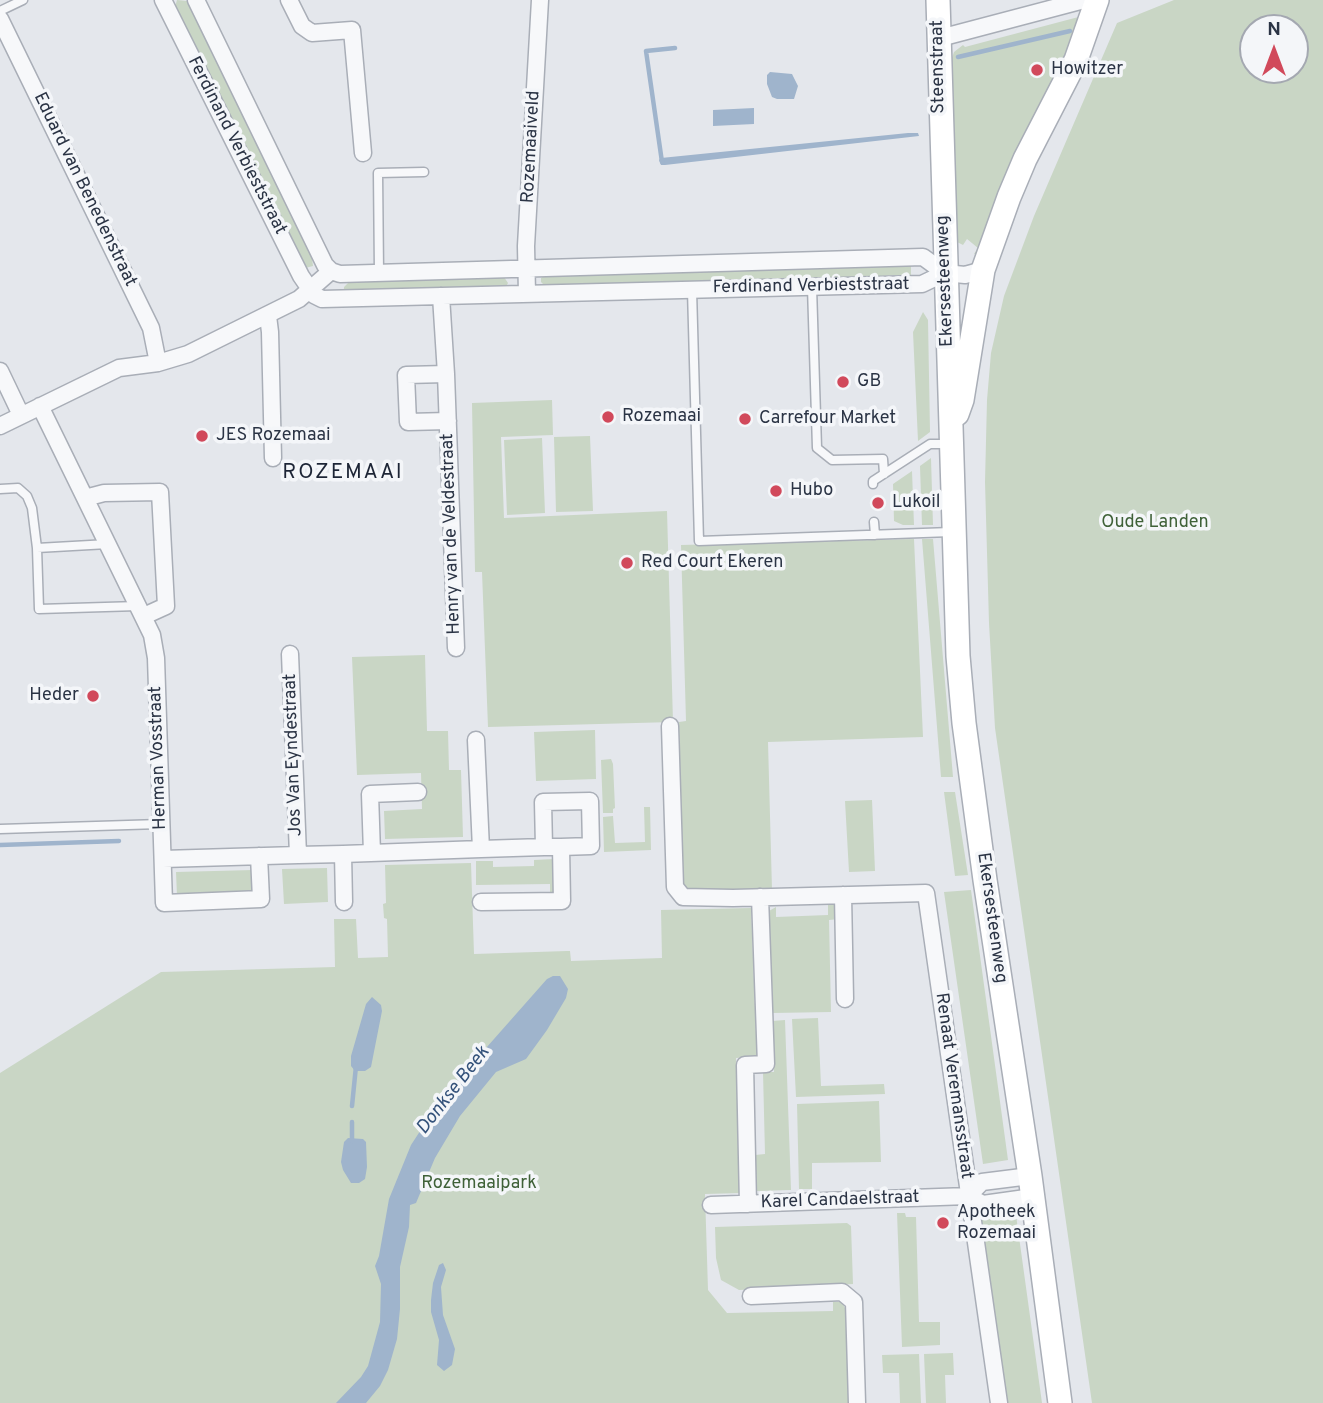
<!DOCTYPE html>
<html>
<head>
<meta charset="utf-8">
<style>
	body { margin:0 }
	#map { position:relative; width:1323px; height:1403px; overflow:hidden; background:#e4e7ec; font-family:Overpass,sans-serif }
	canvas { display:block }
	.north { position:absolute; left:1239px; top:14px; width:70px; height:70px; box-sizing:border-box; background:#f4f6f9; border:2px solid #a4a8b1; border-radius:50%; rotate:0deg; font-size:19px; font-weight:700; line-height:28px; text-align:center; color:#2b3445 }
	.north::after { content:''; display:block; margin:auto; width:24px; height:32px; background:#d1495b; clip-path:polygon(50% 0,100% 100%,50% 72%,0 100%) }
</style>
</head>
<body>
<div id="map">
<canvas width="1323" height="1403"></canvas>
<div class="north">N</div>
</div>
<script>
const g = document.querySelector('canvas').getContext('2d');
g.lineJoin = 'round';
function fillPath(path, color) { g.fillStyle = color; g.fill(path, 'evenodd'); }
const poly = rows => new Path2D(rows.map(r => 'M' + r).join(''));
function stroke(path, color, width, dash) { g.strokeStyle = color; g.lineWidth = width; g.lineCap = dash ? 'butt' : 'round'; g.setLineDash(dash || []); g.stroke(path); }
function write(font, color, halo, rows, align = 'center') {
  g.font = font + ' Overpass,sans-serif'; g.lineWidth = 7; g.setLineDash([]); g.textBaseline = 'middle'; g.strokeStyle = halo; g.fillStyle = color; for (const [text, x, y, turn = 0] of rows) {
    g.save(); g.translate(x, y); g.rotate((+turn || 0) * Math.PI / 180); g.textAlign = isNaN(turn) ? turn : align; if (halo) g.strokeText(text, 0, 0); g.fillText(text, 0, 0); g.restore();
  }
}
fillPath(poly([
	[177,0,187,1,312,258,313,266,305,268,302,264,175,7],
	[1174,0,1323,0,1323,1403,1092,1403,995,728,989,623,985,482,987,400,991,353,1004,296,1034,216,1117,23],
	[1253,28,1295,28,1295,70,1253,70],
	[1086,15,983,256,974,254,978,248,967,239,963,245,957,242,955,233,950,64,954,52,963,45,965,47],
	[911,263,911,275,546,287,541,282,541,278,544,276],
	[504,277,508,283,506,287,349,294,344,290,344,287,350,281],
	[923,312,928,320,930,432,918,441,913,332],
	[552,400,553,435,501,437,504,518,667,511,673,722,488,727,482,572,475,572,472,403],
	[590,436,593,511,556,512,554,437],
	[542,438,545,513,507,515,504,440],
	[931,458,933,525,922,525,920,466],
	[912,471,914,525,903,525,894,521,893,484],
	[914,539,923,737,768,742,772,890,690,892,685,888,682,878,679,722,686,721,681,545],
	[922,539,933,539,953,777,941,777],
	[425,655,427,731,448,731,449,770,461,770,463,837,385,839,384,811,422,809,421,773,357,775,352,657],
	[595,730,596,779,536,781,534,732],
	[611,759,613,764,615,808,613,809,613,813,603,813,601,760],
	[944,792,955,792,968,875,955,876],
	[872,800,875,871,849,872,845,801],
	[644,807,650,807,651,850,604,852,603,817,613,816,615,843,645,842],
	[554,859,555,893,550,893,550,884,476,885,476,861,493,861,493,867,534,866,534,860],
	[471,863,474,954,567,951,570,951,571,961,662,958,661,910,751,908,757,1057,736,1058,742,1193,705,1194,708,1290,727,1313,833,1311,833,1302,842,1302,846,1310,849,1403,0,1403,0,1073,161,972,335,967,334,919,356,919,358,958,388,957,387,919,384,918,383,904,386,903,385,865],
	[327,868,328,902,284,904,282,869],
	[253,870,253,893,177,896,176,872],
	[971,890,1008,1160,983,1164,944,892],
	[828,905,836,905,839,919,829,920,831,1012,773,1013,769,911,776,907,776,917,828,915],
	[818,1018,821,1086,884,1084,885,1094,796,1097,792,1019],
	[785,1020,791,1190,757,1191,755,1155,765,1154,763,1072,774,1072,772,1021],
	[879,1101,881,1162,812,1163,812,1189,799,1189,797,1104],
	[1004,1211,1016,1215,1042,1403,1007,1403,981,1220,991,1213],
	[897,1213,905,1213,906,1217,916,1217,919,1322,940,1322,940,1345,902,1347],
	[847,1223,851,1226,853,1284,739,1290,721,1280,716,1258,715,1227],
	[953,1353,954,1375,945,1375,946,1403,926,1403,924,1354],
	[919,1354,921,1403,900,1403,899,1373,883,1373,882,1355]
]), '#c9d6c5');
fillPath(poly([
	[770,72,792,74,798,86,794,99,777,99,772,97,767,84,767,75],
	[754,108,754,124,713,126,713,110],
	[908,133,918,133,919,136,665,165,661,165,659,160,661,158],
	[553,976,560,976,568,989,566,998,547,1030,526,1059,496,1072,460,1116,435,1158,416,1203,410,1205,409,1227,400,1267,400,1309,397,1339,388,1370,380,1386,366,1403,336,1403,361,1377,368,1366,380,1322,381,1284,375,1266,379,1256,389,1199,411,1145,441,1099,547,979],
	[372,997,381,1005,382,1011,371,1067,365,1071,355,1071,351,1066,351,1056,366,1004],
	[348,1138,363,1139,366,1142,367,1167,365,1179,359,1183,351,1183,343,1170,341,1162,344,1142],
	[443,1263,446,1270,441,1287,443,1315,455,1349,452,1365,444,1371,437,1365,439,1340,431,1312,431,1300,433,1283,439,1265]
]), '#9fb4cc');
stroke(poly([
	[958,57,1070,31],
	[662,162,646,51,675,48],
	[0,845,119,841],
	[352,1106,356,1066],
	[352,1141,352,1122]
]), '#9fb4cc', 4.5);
const lane = poly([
	[0,11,23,0],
	[379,273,378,173,424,172],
	[812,287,817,448,832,460,883,459,884,474],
	[692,290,699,541,951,532],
	[873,484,873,481,930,444,951,444],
	[0,489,18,488,27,496,32,508,37,548],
	[874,522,875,535],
	[108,544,37,548,39,609,138,606],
	[0,829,160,824]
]);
const street = poly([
	[163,0,301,276,314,295,322,299,922,284,945,273],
	[196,0,325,265,331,271,340,274,923,257,945,273],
	[289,0,302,26,312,33,352,30,363,153],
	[0,19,151,328,158,363],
	[940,38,1084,0],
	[945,273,965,275,983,270],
	[527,294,526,246,540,0],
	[441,296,446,374,456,648],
	[268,316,270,332,273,458],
	[0,371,21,415],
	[446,374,406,375,408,422,448,421],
	[40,406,152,635,156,658,164,903,261,899,259,856],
	[0,426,119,368,158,363,188,354,299,299,331,271],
	[85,498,104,493,160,492,166,606,144,616],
	[290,654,298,855],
	[670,726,675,887,683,897,733,898,926,893,999,1403],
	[476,740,481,849],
	[372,853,370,794,418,792],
	[343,854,344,902],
	[163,859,298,855,343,854,481,849,544,847,561,847,591,846,590,801,543,802,544,847],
	[843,895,845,999],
	[481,902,562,901,561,847],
	[968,1196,982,1182,1030,1176],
	[748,1204,745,1065,766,1064,760,897],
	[711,1205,968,1196,983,1204,1033,1197],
	[751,1296,842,1292,854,1302,857,1403]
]);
const secondary = poly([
	[938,0,958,656,964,723,985,880,1030,1176,1060,1403],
	[957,414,962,400,983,270,1009,197,1025,159,1076,60,1097,0]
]);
stroke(lane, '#a9aeb7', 11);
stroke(street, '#a9aeb7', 19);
stroke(secondary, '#a9aeb7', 26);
stroke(lane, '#f7f8fa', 8);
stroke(street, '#f7f8fa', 16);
stroke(secondary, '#fff', 23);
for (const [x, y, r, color] of [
	[1037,70,7,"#d1495b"],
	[843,382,7,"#d1495b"],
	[608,417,7,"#d1495b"],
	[745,419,7,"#d1495b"],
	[202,436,7,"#d1495b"],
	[776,491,7,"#d1495b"],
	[878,503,7,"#d1495b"],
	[627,563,7,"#d1495b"],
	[93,696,7,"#d1495b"],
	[943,1223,7,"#d1495b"]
]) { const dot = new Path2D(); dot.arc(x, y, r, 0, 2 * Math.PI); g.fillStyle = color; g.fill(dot); stroke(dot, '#f4f6f9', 2.5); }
write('18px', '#2b3445', '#f4f6f9', [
	["Steenstraat",939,67,-91],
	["Ferdinand Verbieststraat",236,146,63],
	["Rozemaaiveld",532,147,-87],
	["Eduard van Benedenstraat",84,190,64],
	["Ekersesteenweg",946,281,-92],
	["Ferdinand Verbieststraat",811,287,-1],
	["Henry van de Veldestraat",452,534,-92],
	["Jos Van Eyndestraat",294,755,-92],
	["Herman Vosstraat",159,758,-92],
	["Ekersesteenweg",991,918,82],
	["Renaat Veremansstraat",953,1086,82],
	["Karel Candaelstraat",840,1201,-2]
]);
write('18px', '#2b3445', '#f4f6f9', [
	["Howitzer",1051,70],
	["GB",857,382],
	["Rozemaai",622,417],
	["Carrefour Market",759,419],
	["JES Rozemaai",216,436],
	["Hubo",790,491],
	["Lukoil",892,503],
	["Red Court Ekeren",641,563],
	["Heder",79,696,"right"],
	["Apotheek",957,1213],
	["Rozemaai",957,1234]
], 'left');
write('18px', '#3f6138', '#f4f6f9', [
	["Oude Landen",1155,523],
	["Rozemaaipark",479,1184]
]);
write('italic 19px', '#34527a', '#f4f6f9', [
	["Donkse Beek",454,1091,-52]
]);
g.letterSpacing = '2px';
write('21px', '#1d2536', '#f4f6f9', [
	["ROZEMAAI",343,474]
]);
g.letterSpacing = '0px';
</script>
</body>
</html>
